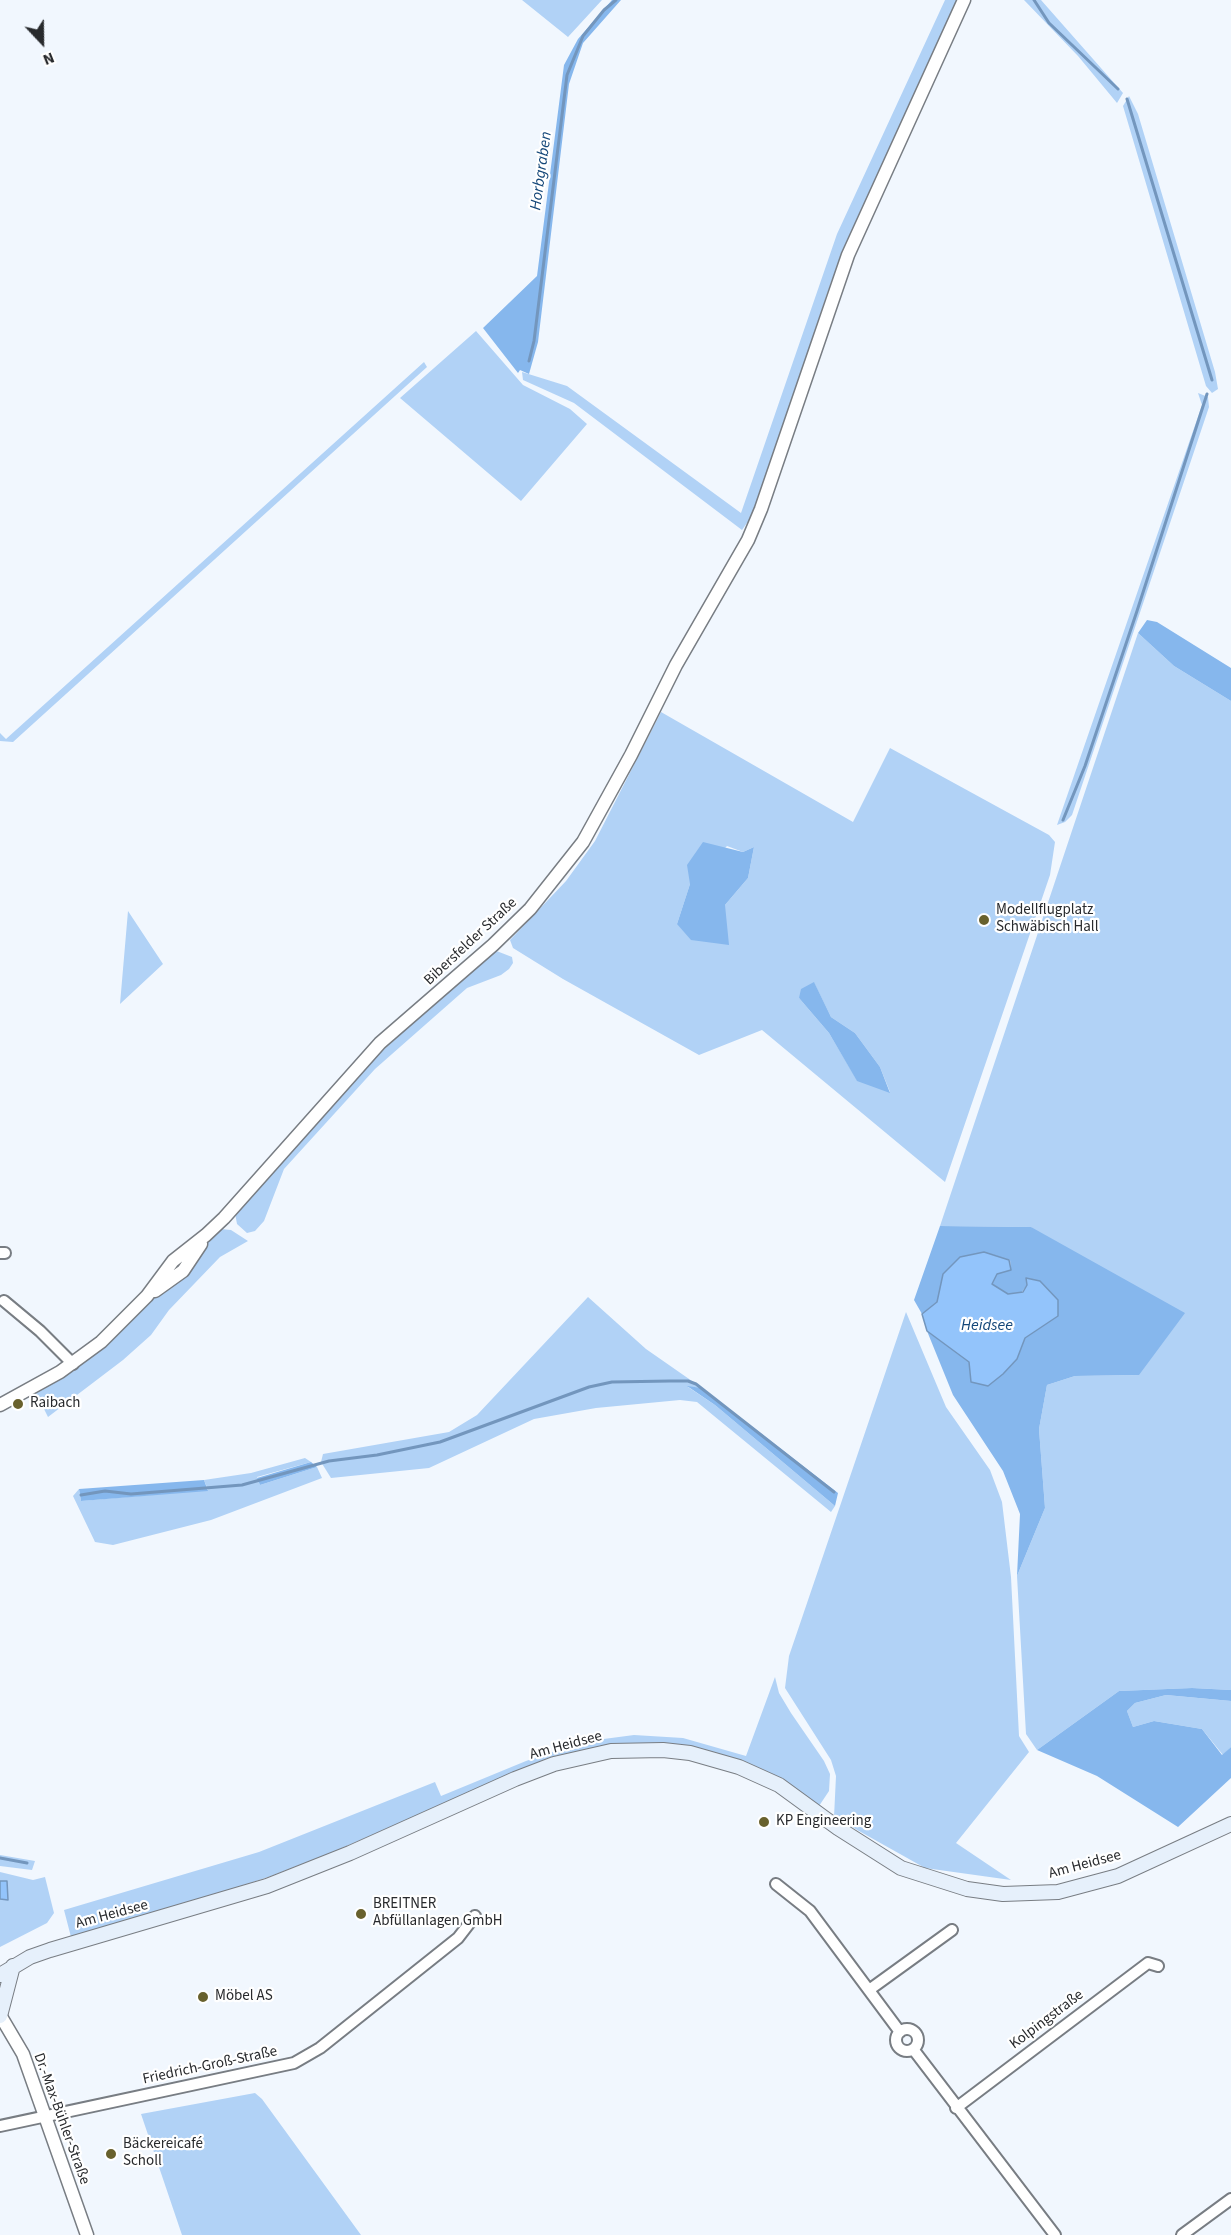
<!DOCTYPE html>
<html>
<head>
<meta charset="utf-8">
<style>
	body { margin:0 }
	#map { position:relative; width:1231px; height:2235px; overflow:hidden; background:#f1f7fe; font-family:"Source Sans 3",sans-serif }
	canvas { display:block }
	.north { position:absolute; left:12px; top:12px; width:60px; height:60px; -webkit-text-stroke:4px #fff; paint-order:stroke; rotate:158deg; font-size:16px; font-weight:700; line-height:24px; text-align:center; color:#282a2d }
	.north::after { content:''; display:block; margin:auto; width:21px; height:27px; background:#282a2d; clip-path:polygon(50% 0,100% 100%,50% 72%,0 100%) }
</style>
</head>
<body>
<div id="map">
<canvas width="1231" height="2235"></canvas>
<div class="north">N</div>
</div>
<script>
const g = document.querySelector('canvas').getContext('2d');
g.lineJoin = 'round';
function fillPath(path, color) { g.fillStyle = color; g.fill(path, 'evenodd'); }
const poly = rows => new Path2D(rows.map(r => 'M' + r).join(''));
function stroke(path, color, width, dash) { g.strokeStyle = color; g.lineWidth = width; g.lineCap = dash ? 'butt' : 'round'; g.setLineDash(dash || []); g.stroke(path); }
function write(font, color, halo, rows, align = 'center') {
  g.font = font + ' "Source Sans 3",sans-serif'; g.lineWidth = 4.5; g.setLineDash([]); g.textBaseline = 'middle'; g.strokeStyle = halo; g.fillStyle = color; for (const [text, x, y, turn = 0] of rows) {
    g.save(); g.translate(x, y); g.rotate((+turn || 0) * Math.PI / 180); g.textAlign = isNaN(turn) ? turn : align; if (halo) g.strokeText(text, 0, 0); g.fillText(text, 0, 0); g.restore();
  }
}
fillPath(poly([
	[522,0,602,0,568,37],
	[945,0,960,0,831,282,754,513,742,530,574,403,523,380,522,372,567,386,741,513,837,234],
	[1024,0,1041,0,1123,93,1117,103,1078,56],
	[1129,96,1138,114,1215,372,1218,389,1212,393,1206,386,1123,106],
	[476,331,523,385,570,409,587,424,521,501,400,398],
	[424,362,427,367,13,742,0,741,0,733,6,739],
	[1198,393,1208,397,1209,407,1072,815,1065,822,1057,825,1202,405],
	[1138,633,1174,666,1231,701,1231,1690,1192,1688,1119,1691,1037,1750,1026,1734,1017,1576,1045,1508,1039,1429,1047,1385,1075,1376,1139,1375,1031,1227,940,1226],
	[661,712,853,822,890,748,1049,835,1055,842,1050,875,945,1182,762,1030,699,1055,563,979,513,948,510,940,566,881,595,841],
	[727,846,743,852,754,847,748,878,725,905,677,924,690,884],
	[814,983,831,1017,855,1033,880,1067,890,1092,857,1080,829,1033,799,998],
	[128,911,163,964,120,1004],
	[494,950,512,957,513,963,509,969,501,975,467,988,375,1069,284,1169,264,1221,255,1231,247,1233,237,1224,235,1213,349,1081],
	[221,1229,231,1230,248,1241,220,1257,169,1310,151,1335,123,1360,48,1417,36,1393,79,1365,107,1342],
	[588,1297,646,1349,702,1388,688,1387,715,1405,835,1506,831,1512,697,1402,680,1400,596,1408,534,1419,429,1468,331,1478,321,1462,323,1454,449,1432,477,1415],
	[906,1312,946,1407,990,1470,1002,1502,1011,1577,1019,1736,1029,1752,956,1843,1011,1880,925,1868,834,1817,836,1776,831,1760,785,1688,789,1656],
	[305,1458,311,1462,257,1477,260,1485,317,1467,322,1478,211,1520,113,1545,95,1542,73,1496,79,1489,81,1501,208,1490,204,1480,251,1473],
	[775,1677,779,1693,791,1713,824,1761,830,1774,829,1791,819,1806,792,1786,768,1773,687,1746,649,1743,609,1744,548,1758,333,1852,271,1876,149,1917,71,1937,64,1910,259,1852,435,1782,441,1796,526,1761,581,1742,634,1735,683,1738,746,1756],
	[1166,1695,1231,1701,1231,1747,1223,1755,1202,1729,1154,1721,1133,1727,1127,1711,1135,1703],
	[0,1855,35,1861,32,1870,0,1866],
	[0,1872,33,1880,45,1877,54,1913,47,1923,0,1947,0,1899,8,1899,7,1881,0,1881],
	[255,2093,262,2099,361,2235,182,2235,141,2114]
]), '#b1d2f6');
fillPath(poly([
	[612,0,621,0,583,43,569,84,538,342,529,374,520,370,518,373,483,328,537,276,564,65,578,39],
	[1147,620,1157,622,1231,668,1231,701,1174,666,1138,633],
	[703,842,743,852,754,847,748,878,725,905,729,945,691,940,677,924,690,884,687,865],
	[814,982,831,1017,855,1033,880,1067,890,1093,857,1081,829,1033,799,998,801,989],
	[940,1226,1031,1227,1185,1313,1139,1375,1075,1376,1047,1385,1039,1429,1045,1508,1017,1576,1020,1514,1003,1471,953,1395,927,1331,970,1362,1003,1374,1017,1359,1025,1338,1057,1316,1058,1300,1040,1281,1026,1278,1027,1285,1022,1292,1008,1294,991,1283,997,1274,1011,1270,1010,1260,984,1252,943,1274,937,1302,922,1314,914,1300],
	[687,1386,702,1388,838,1493,835,1506,715,1405],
	[311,1462,317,1467,260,1485,257,1478],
	[204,1480,208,1491,81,1501,79,1489],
	[1192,1688,1231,1690,1231,1701,1166,1695,1135,1703,1127,1711,1133,1727,1154,1721,1202,1729,1222,1755,1231,1747,1231,1778,1178,1827,1097,1776,1037,1750,1119,1691]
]), '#86b7ed');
const water = poly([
	[984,1252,1009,1260,1011,1270,997,1274,992,1284,1008,1294,1023,1292,1027,1285,1026,1278,1040,1281,1058,1300,1058,1316,1025,1338,1017,1359,1003,1374,988,1386,971,1382,969,1362,927,1331,922,1314,937,1302,943,1274,960,1257,984,1252],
	[0,1881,7,1881,8,1900,0,1899,0,1881]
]);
fillPath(water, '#93c4fb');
stroke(water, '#7396bd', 1.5);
stroke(poly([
	[1034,0,1049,23,1118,89],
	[1127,99,1212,380],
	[529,361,534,341,567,75,583,36,604,10,616,0],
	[1063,820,1085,766,1137,611,1207,394],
	[81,1495,105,1491,131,1494,242,1485,329,1461,377,1455,440,1442,589,1387,612,1382,670,1381,688,1381,696,1384,834,1492],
	[0,1858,27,1863]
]), '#7396bd', 3);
const minor = poly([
	[0,1253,5,1253],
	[4,1301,40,1331,73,1364],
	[776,1884,810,1911,900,2032],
	[869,1990,952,1930],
	'896 2040a11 11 0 1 1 22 0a11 11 0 1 1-22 0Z',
	[913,2049,1055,2235],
	[956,2108,1148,1963,1158,1966],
	[0,2126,294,2063,320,2048,458,1938,475,1916],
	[1182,2235,1231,2199]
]);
const tertiary = poly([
	[155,1291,183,1271,201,1244],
	[0,1405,60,1372,101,1342,147,1296,173,1261,206,1235,224,1218,380,1043,493,945,530,909,583,842,631,755,676,665,748,540,761,509,848,255,964,0],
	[0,2015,23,2054,87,2235]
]);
const secondary = poly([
	[0,1975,30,1957,50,1950,267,1886,350,1853,515,1779,554,1764,611,1751,663,1750,690,1753,739,1767,779,1785,838,1828,901,1868,967,1889,1003,1894,1058,1892,1118,1876,1231,1824],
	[0,2016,13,1966]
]);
stroke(minor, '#787d83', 14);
stroke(tertiary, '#787d83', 15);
stroke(secondary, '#787d83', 16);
stroke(minor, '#fff', 10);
stroke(tertiary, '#fff', 12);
stroke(secondary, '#e6f0fb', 14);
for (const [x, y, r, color] of [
	[984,920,6,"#68612d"],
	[18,1404,6,"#68612d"],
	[764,1822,6,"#68612d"],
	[361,1914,6,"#68612d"],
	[203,1997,6,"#68612d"],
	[111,2154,6,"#68612d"]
]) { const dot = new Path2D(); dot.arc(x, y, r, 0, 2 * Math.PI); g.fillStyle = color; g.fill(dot); stroke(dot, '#fff', 2); }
write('15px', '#282a2d', '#fff', [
	["Modellflugplatz",996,911],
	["Schwäbisch Hall",996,928],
	["Raibach",30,1404],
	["KP Engineering",776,1822],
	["BREITNER",373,1905],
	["Abfüllanlagen GmbH",373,1922],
	["Möbel AS",215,1997],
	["Bäckereicafé",123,2145],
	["Scholl",123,2162]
], 'left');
write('15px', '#282a2d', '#fff', [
	["Bibersfelder Straße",471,942,-43],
	["Am Heidsee",566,1746,-15],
	["Am Heidsee",1085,1865,-15],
	["Am Heidsee",112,1915,-15],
	["Kolpingstraße",1047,2020,-37],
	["Friedrich-Groß-Straße",210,2066,-12],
	["Dr.-Max-Bühler-Straße",61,2119,70]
]);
write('italic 16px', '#144779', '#fff', [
	["Horbgraben",542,171,-82],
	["Heidsee",987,1326]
]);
</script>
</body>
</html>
